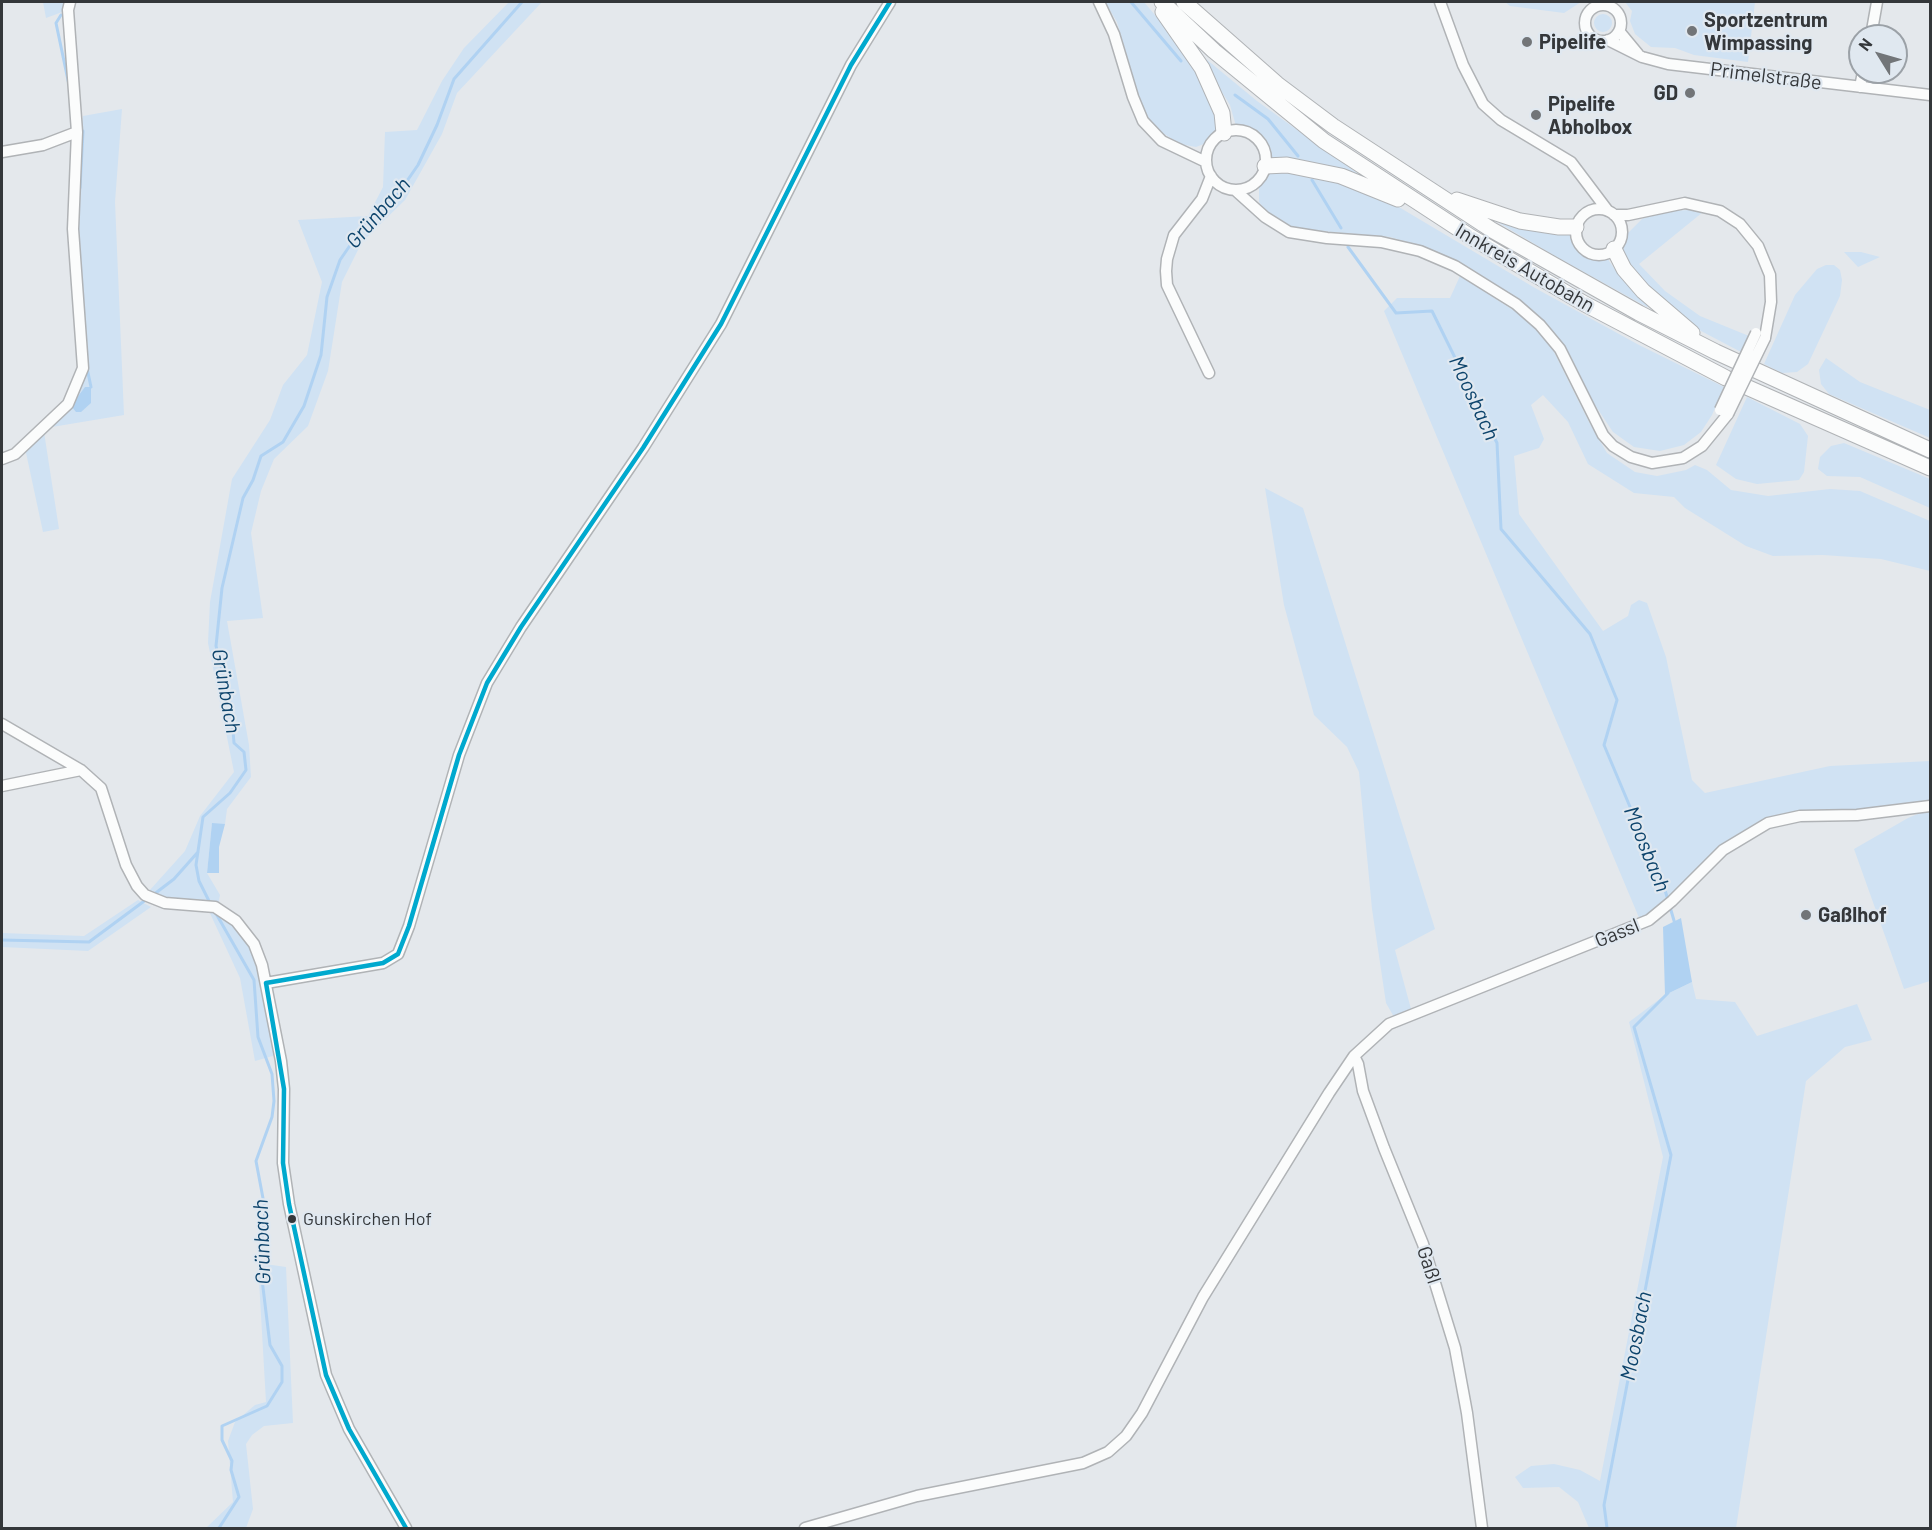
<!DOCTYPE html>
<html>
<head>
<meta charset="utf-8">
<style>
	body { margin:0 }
	#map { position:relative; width:1932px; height:1530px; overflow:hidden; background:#e4e8ec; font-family:Barlow,sans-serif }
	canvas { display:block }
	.frame { position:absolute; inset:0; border:3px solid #34373a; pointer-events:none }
	.north { position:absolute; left:1848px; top:24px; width:60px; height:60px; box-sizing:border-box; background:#e0e8f0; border:2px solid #9ba1a7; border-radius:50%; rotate:307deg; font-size:16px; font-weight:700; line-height:24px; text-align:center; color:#34373a }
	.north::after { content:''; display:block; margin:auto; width:21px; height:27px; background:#727578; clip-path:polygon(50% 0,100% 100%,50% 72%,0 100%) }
</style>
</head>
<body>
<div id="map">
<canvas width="1932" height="1530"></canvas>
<div class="frame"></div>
<div class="north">N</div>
</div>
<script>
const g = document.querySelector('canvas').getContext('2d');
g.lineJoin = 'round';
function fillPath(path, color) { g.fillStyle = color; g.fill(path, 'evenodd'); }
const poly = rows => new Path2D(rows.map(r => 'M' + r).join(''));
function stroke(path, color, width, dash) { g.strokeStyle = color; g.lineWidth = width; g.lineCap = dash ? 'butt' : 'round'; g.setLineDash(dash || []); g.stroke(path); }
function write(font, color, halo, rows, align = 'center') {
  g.font = font + ' Barlow,sans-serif'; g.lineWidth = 4.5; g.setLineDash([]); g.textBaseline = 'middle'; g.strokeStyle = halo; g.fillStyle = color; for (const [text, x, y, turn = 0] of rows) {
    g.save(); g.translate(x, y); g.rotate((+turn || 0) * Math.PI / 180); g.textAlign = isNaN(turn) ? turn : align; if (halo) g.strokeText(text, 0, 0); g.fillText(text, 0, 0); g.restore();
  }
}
fillPath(poly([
	[43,2,68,2,65,11,46,18],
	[509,2,542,2,457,93,442,134,405,200,362,242,342,282,328,371,308,426,274,459,261,491,251,533,263,618,227,621,249,745,251,777,227,809,225,824,212,824,207,873,220,895,218,905,170,900,149,891,185,851,200,816,234,772,208,643,210,602,232,479,270,420,283,385,307,355,322,282,298,220,368,216,383,187,385,132,417,130,442,81,464,48],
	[1105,2,1144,2,1196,64,1209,103,1220,115,1220,128,1209,142,1196,147,1180,144,1161,132,1144,115,1117,22],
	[1505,2,1581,2,1564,13,1510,6],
	[1625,2,1755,2,1748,62,1694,55,1675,48,1651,47,1635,34,1630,21,1632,11],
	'1594 23a9 9 0 1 1 18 0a9 9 0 1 1-18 0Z',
	[1206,59,1257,101,1364,178,1270,160,1268,148,1261,135,1249,128,1236,126,1230,105,1203,62],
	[122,109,115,202,124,415,46,428,87,371,74,229,77,159,83,116],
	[1277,170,1344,181,1382,197,1535,288,1639,345,1724,387,1712,415,1701,432,1684,445,1660,451,1634,447,1613,432,1591,399,1571,357,1547,324,1511,294,1465,265,1427,248,1390,237,1298,229,1271,217,1259,202,1259,186,1266,176],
	[1691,210,1703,212,1639,264,1665,291,1700,316,1749,336,1741,352,1701,331,1666,305,1624,259,1623,243,1627,234,1642,219,1664,211],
	[1501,219,1572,232,1574,244,1580,252,1600,260,1607,258,1616,271,1649,304,1647,307,1555,256,1499,223],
	[1844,252,1861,252,1880,257,1858,267],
	[1826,265,1834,265,1840,270,1842,280,1840,296,1808,364,1797,372,1782,373,1764,364,1795,295,1817,269],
	[1460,276,1527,319,1551,346,1589,422,1607,453,1635,472,1657,476,1686,470,1695,465,1707,470,1731,490,1768,496,1830,489,1860,491,1930,521,1930,571,1881,559,1823,555,1773,556,1746,546,1685,508,1674,497,1634,493,1588,464,1568,422,1543,395,1531,405,1544,439,1539,448,1514,456,1519,514,1603,631,1628,616,1631,605,1639,600,1647,603,1666,657,1692,780,1705,793,1830,766,1930,761,1930,801,1915,806,1792,814,1751,827,1723,845,1665,904,1640,920,1384,311,1397,298,1450,298],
	[1826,358,1860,382,1930,410,1930,438,1829,394,1821,384,1819,370],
	[1747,397,1800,424,1808,436,1804,472,1799,480,1757,484,1736,479,1716,465],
	[44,432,59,529,43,532,25,448],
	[1844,443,1930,479,1930,508,1860,477,1827,476,1818,469,1820,457,1831,446],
	[1265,488,1303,508,1435,929,1395,950,1411,1009,1394,1017,1386,1003,1372,909,1359,772,1347,747,1314,715,1284,605],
	[1930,809,1930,981,1904,989,1854,849,1908,818],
	[138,900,151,907,88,951,2,947,2,933,84,936],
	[208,909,227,920,244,936,254,956,276,1055,255,1061,240,978],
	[1692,982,1696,999,1735,1002,1757,1036,1857,1004,1872,1040,1845,1047,1806,1081,1736,1528,1589,1528,1578,1502,1559,1487,1523,1488,1515,1477,1531,1466,1554,1464,1580,1470,1600,1481,1663,1157,1629,1022,1665,995],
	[258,1263,286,1267,293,1423,264,1426,252,1435,246,1444,253,1509,246,1528,206,1528,233,1502,228,1441,235,1422,255,1405,266,1402]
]), '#d0e2f3');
fillPath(poly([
	[85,387,91,387,91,403,81,412,76,412,72,407,76,399],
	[212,823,225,824,219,847,219,873,207,873],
	[1681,918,1692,982,1665,995,1663,927]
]), '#b0d2f2');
stroke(poly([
	[1131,2,1181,61],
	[61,15,56,23,69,85],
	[1235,95,1268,119,1298,156],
	[1312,180,1341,228],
	[80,188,83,131],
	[1348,247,1396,313,1432,311,1497,443,1501,529,1590,634,1617,700,1604,745,1665,890,1675,924],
	[87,368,91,387],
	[153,895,174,879,198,852],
	[211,905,199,881,196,865,203,817,230,793,246,770,244,752,234,743,231,706,216,646,222,588,243,498,253,480,261,456,283,442,304,406,321,355,327,297,340,260,364,225,398,194,418,165,437,125,454,79,522,2],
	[214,910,254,980,258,1037,272,1074,274,1101,272,1117,256,1161,265,1209,260,1263,270,1345,282,1366,282,1382,267,1406,222,1426,222,1440,232,1461,231,1470,239,1497,219,1528],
	[2,940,89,942,147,899],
	[1607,1528,1604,1505,1671,1155,1634,1027,1668,993]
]), '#b0d2f2', 3);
const minor = poly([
	[1099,2,1114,34,1133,97,1143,121,1162,141,1206,162],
	[1440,2,1463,65,1483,104,1501,120,1571,162,1608,211],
	'1585 23a18 18 0 1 1 36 0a18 18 0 1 1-36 0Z',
	[1619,31,1638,54],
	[1871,36,1877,2],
	[1608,40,1642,57,1668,64,1930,95],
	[1860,87,1863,72],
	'1206 160a30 30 0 1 1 60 0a30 30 0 1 1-60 0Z',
	[2,152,43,145,77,132],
	[1235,190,1265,217,1289,232,1327,238,1381,242,1420,251,1455,266,1516,304,1540,325,1560,349,1603,435,1613,446,1631,457,1652,463,1683,458,1702,446,1728,414],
	'1576 232a23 23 0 1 1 46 0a23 23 0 1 1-46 0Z',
	[1614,215,1628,215,1685,203,1720,211,1740,224,1758,246,1770,275,1771,302,1765,338],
	[1209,373,1167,285,1166,271,1167,259,1174,235,1202,199,1211,176],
	[2,459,15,454,68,404,83,368,73,229,77,132,68,10,70,2],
	[2,724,81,770,101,788,126,865,137,886,145,895,165,903,215,907,236,921,254,944,262,965,281,1061,284,1089,283,1163,289,1204,326,1375,349,1429,406,1528],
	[2,786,81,770],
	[266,983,383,963,398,954,409,926,459,755,487,683,521,627,643,448,721,324,851,65,890,2],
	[1354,1056,1358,1064,1363,1091,1384,1148,1423,1244,1455,1348,1467,1413,1482,1528],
	[805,1528,917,1496,1083,1463,1108,1452,1126,1436,1142,1413,1203,1297,1329,1093,1354,1056,1389,1024,1649,920,1672,901,1723,850,1768,823,1800,816,1857,815,1930,806]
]);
const highway = poly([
	[1162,2,1214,51,1324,141,1471,237,1585,304,1726,378,1930,468],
	[1184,2,1277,84,1333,126,1492,230,1639,313,1716,352,1930,450],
	[1163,12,1202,68,1222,113,1224,133],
	[1265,166,1287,165,1341,176,1398,199],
	[1457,200,1520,221,1559,227,1576,227],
	[1614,249,1624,269,1643,291,1692,333]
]);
stroke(minor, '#b0b3b6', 13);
stroke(highway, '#b0b3b6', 17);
stroke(minor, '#fbfcfc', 10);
stroke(highway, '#fbfcfc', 15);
const minorBridge = poly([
	[1720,410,1756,333],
	[1728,414,1765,338]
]);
stroke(minorBridge, '#b0b3b6', 13, []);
stroke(minorBridge, '#fbfcfc', 10);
stroke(poly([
	[266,983,383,963,398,954,409,926,459,755,487,683,521,627,643,448,721,324,851,65,890,2],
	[266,983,284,1089,283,1163,289,1204,326,1375,349,1429,406,1528]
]), '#00a9ce', 4.5);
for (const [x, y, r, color] of [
	[1692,31,6,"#727578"],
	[1527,42,6,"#727578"],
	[1690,93,6,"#727578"],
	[1536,115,6,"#727578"],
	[1806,915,6,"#727578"],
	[292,1219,5,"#34373a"]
]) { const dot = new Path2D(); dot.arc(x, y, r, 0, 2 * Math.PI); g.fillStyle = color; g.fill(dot); stroke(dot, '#e0e8f0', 2); }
write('18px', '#34373a', '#e0e8f0', [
	["Gunskirchen Hof",303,1219]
], 'left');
write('bold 20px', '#34373a', '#e0e8f0', [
	["Sportzentrum",1704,20],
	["Wimpassing",1704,43],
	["Pipelife",1539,42],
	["GD",1678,93,"right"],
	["Pipelife",1548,104],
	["Abholbox",1548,127],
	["Gaßlhof",1818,915]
], 'left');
write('20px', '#34373a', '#e0e8f0', [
	["Primelstraße",1766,76,7],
	["Innkreis Autobahn",1525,268,30],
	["Gassl",1617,933,-22],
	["Gaßl",1429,1265,72]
]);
write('italic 21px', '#0d446c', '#e0e8f0', [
	["Grünbach",378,213,-49],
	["Moosbach",1474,398,65],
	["Grünbach",226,691,80],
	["Moosbach",1647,849,68],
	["Grünbach",262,1242,-92],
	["Moosbach",1636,1336,-79]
]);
</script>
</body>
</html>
